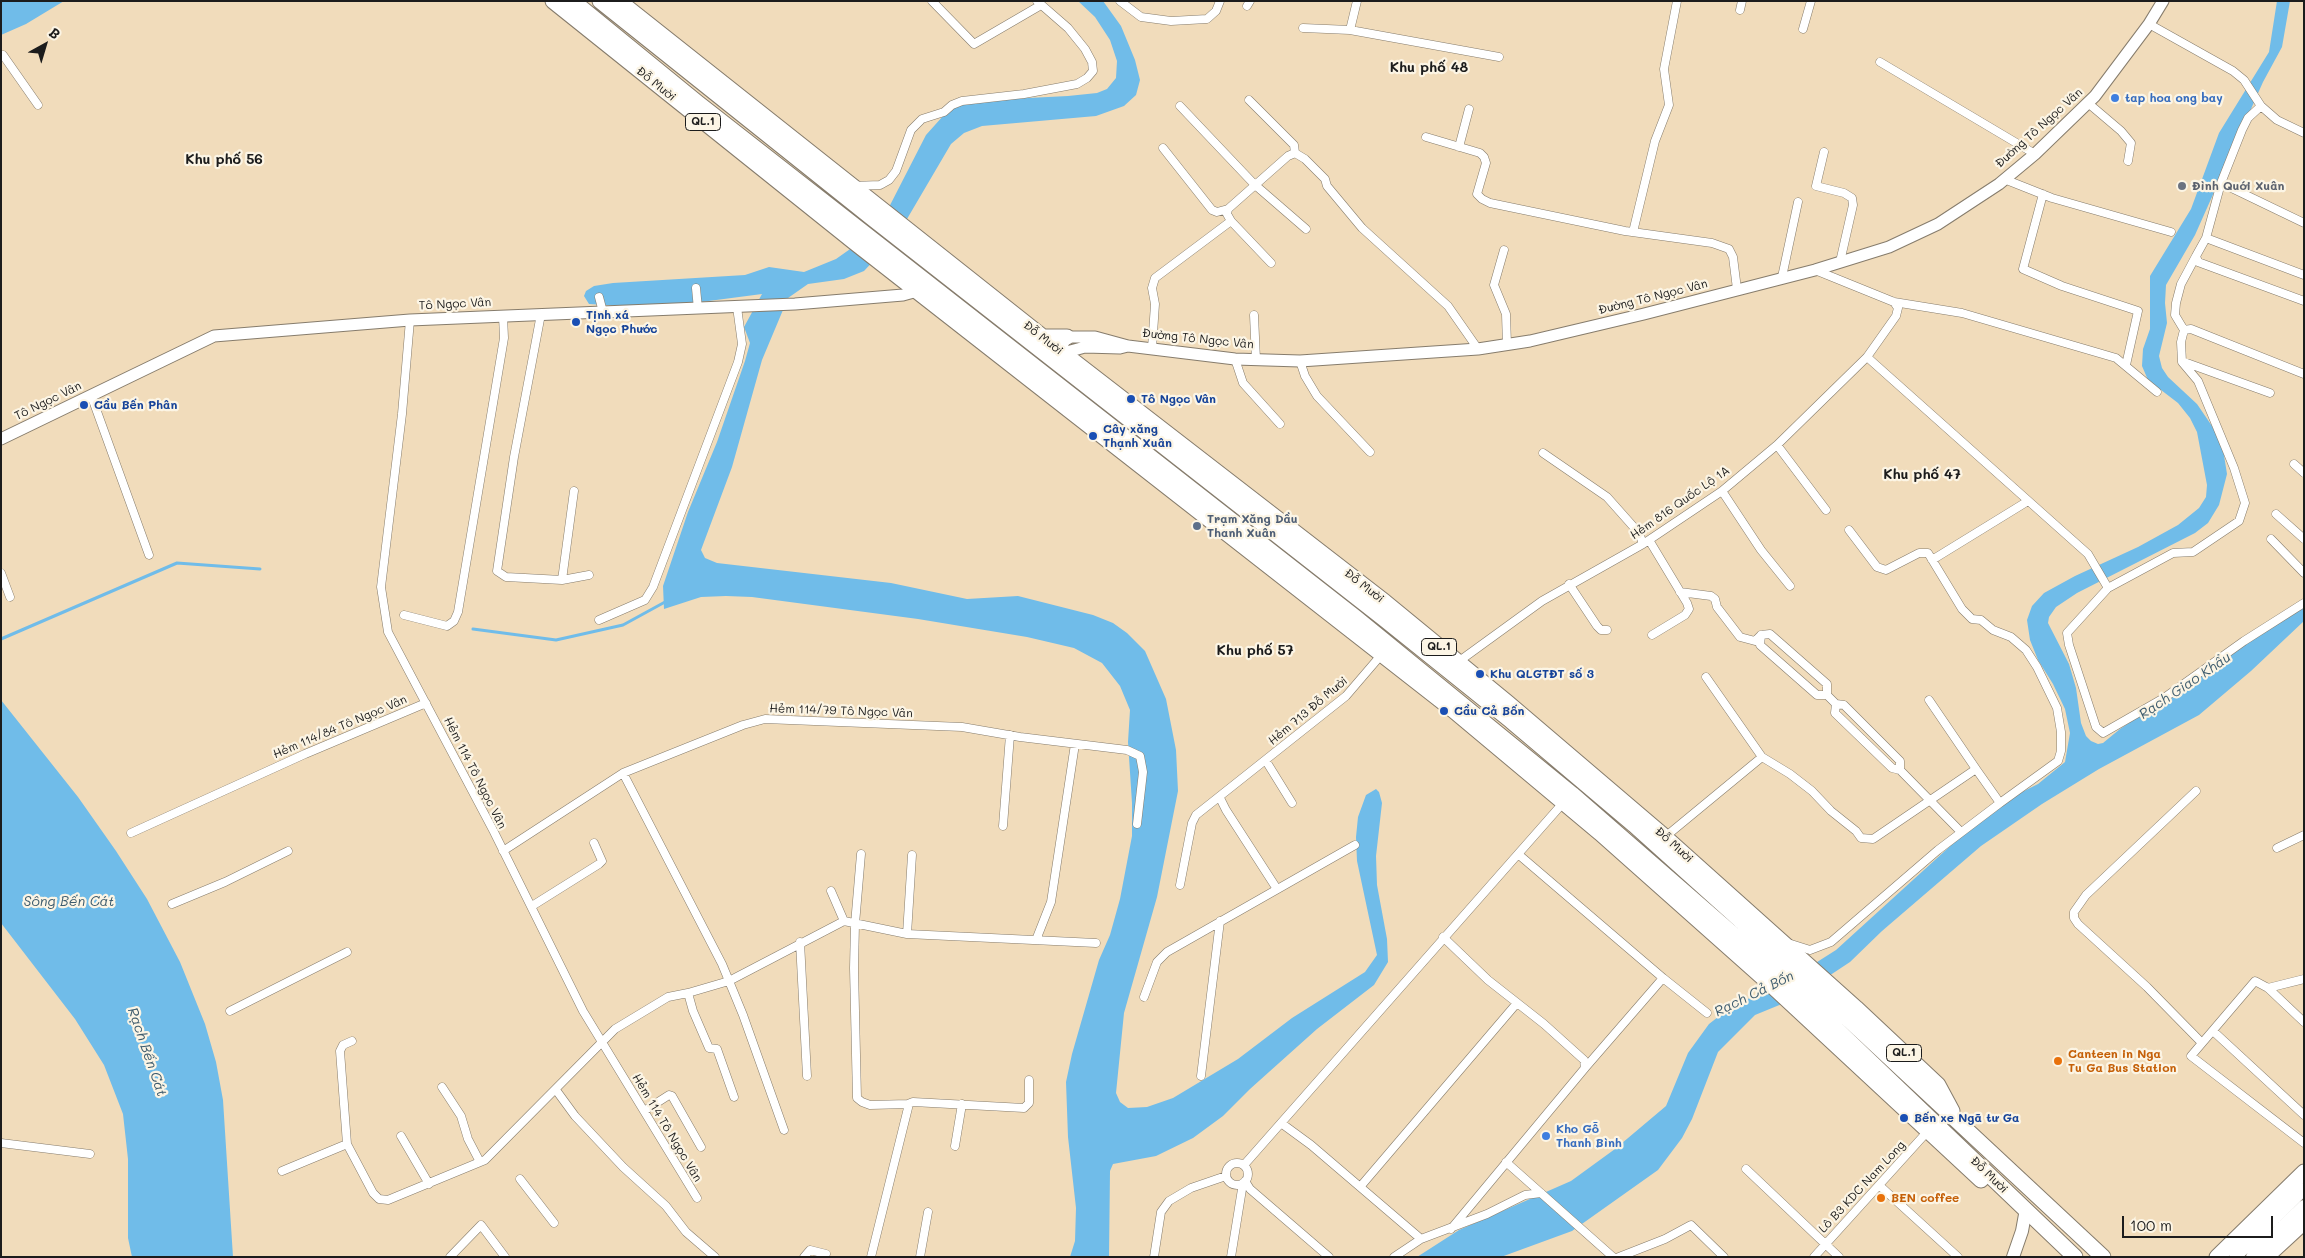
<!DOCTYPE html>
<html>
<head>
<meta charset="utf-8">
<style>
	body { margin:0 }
	#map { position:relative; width:2305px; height:1258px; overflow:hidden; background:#f1dcbb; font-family:Mali,sans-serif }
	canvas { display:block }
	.frame { position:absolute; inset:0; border:2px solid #1c1c1c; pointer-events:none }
	.north { position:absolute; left:20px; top:20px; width:50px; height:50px; -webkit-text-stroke:4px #fcf5e5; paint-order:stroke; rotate:39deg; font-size:14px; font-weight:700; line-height:20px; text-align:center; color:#1c1c1c }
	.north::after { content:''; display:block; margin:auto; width:18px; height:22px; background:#1c1c1c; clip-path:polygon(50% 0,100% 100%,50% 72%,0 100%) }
	.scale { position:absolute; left:2122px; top:1216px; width:151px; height:22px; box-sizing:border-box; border:2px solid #1c1c1c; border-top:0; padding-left:6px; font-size:15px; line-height:18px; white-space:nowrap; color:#1c1c1c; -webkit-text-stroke:4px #fcf5e5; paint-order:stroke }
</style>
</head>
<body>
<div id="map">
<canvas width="2305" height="1258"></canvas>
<div class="frame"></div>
<div class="north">B</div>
<div class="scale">100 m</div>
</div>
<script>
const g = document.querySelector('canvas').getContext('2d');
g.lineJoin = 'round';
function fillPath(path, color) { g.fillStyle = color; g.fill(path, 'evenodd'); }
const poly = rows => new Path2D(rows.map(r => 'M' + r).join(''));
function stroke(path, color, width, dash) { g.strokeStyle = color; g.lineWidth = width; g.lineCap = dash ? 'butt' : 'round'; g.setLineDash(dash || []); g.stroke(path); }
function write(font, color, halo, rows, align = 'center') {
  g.font = font + ' Mali,sans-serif'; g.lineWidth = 4.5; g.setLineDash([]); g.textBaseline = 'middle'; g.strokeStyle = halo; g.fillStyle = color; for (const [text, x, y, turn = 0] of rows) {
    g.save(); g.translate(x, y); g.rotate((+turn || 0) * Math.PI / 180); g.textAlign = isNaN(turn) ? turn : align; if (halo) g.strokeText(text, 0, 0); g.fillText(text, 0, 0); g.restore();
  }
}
fillPath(poly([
	[1,1,64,1,26,24,1,35],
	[1078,1,1103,1,1121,26,1135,60,1140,80,1136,95,1124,106,1096,116,982,126,964,133,951,144,897,236,864,271,844,279,808,284,788,298,762,360,732,467,701,550,705,558,717,563,891,583,967,599,1018,596,1093,615,1113,623,1127,633,1145,651,1166,699,1176,750,1178,791,1157,897,1124,1013,1116,1093,1120,1102,1128,1108,1147,1107,1173,1098,1238,1059,1292,1018,1365,972,1377,955,1357,861,1356,837,1358,817,1366,795,1376,789,1379,792,1382,803,1376,856,1377,885,1387,939,1388,962,1374,985,1317,1029,1250,1089,1223,1116,1193,1138,1156,1156,1113,1164,1110,1171,1109,1257,1070,1257,1075,1241,1076,1208,1068,1137,1066,1082,1072,1054,1099,960,1110,935,1120,899,1132,836,1132,803,1128,742,1130,710,1120,686,1102,663,1074,648,1027,637,918,619,752,597,726,596,701,597,664,609,663,586,688,512,717,442,745,361,750,343,744,327,762,294,678,305,621,306,589,304,584,296,586,291,594,286,613,283,745,275,769,267,804,272,836,259,853,247,886,213,926,135,952,106,968,101,1068,96,1097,93,1107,89,1116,78,1117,61,1110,40,1095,17],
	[2277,1,2290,1,2282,47,2263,82,2195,235,2166,285,2165,303,2167,323,2159,356,2162,368,2168,377,2197,404,2212,426,2223,449,2227,474,2219,505,2208,523,2195,533,2077,593,2056,607,2049,617,2048,623,2069,664,2076,688,2081,723,2086,736,2091,741,2098,744,2103,743,2120,729,2304,605,2304,621,2251,671,2199,715,2099,769,2042,804,1981,846,1882,931,1850,962,1794,999,1755,1015,1718,1052,1692,1119,1682,1138,1658,1170,1572,1231,1501,1257,1417,1257,1459,1230,1571,1181,1615,1149,1666,1106,1688,1053,1709,1024,1736,1003,1773,990,1836,950,1969,829,2014,796,2038,784,2065,762,2070,733,2065,709,2053,684,2038,660,2030,640,2027,620,2032,606,2044,593,2075,576,2138,547,2178,525,2199,508,2206,497,2207,485,2197,432,2190,418,2178,403,2148,380,2142,366,2143,349,2150,329,2150,276,2191,209,2219,133,2269,52],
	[1,700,78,797,116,851,147,899,180,962,205,1024,216,1062,223,1100,233,1257,132,1257,128,1238,128,1159,123,1114,104,1065,75,1019,1,923]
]), '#70bce9');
stroke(poly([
	[473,629,556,640,623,625,665,602],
	[1,639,177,563,260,569]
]), '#70bce9', 3);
const street = poly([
	[932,1,974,44,1041,5],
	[1120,1,1141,17,1171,21,1207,19,1216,11,1220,1],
	[1247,6,1250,1],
	[1740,10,1742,1],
	[2149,24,2233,71,2244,80,2261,106,2277,120,2304,133],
	[1303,28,1350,30,1357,1],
	[1803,29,1811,1],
	[1350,30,1499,57],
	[3,55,38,105],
	[1880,62,2035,154],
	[1249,100,1294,145,1295,153],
	[2088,103,2121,131,2131,143,2128,161],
	[1180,106,1254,184,1306,229],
	[2261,106,2248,118,2242,130,2221,183,2206,238,2196,256,2198,262,2304,301],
	[1426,137,1480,153,1484,157,1486,163,1477,194,1482,199,1490,203,1625,231,1712,243,1729,249,1733,257,1737,289],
	[1459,147,1469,109],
	[1163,148,1212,210,1217,212,1228,209],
	[1824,152,1816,186,1844,193,1852,198,1853,205,1840,262],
	[2004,179,2052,198,2171,232],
	[2221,183,2304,223],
	[853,186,880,185,889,180,896,171,911,130,922,119,944,112,952,105,962,101,1024,94,1077,84,1087,78,1093,71,1092,62,1085,49,1068,28,1037,1],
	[2043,194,2023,269,2062,286,2138,311,2126,365],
	[1633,232,1655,141,1669,105,1664,69,1677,1],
	[2206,238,2304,275],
	[1504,250,1494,285,1506,314,1507,345],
	[1271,263,1231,221,1227,214,1228,209,1288,156,1295,153,1305,159,1325,179,1327,186,1362,228,1448,306,1478,349],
	[1815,270,1894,302,1962,313,2116,358,2157,392],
	[1782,277,1798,202],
	[696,288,698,309],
	[599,297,603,312],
	[541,314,514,457,497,571,506,577,562,580,589,575],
	[1254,315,1256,360],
	[410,320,402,414,381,587,388,632,494,832,583,1011,697,1198],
	[2184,330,2175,315,2176,303,2181,284,2196,256],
	[1152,348,1155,304,1152,288,1155,278,1231,221],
	[1867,357,2088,554,2108,588],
	[1235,359,1243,383,1280,424],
	[1300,361,1305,376,1317,396,1370,452],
	[2184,362,2270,393],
	[2304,374,2191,329,2184,330,2181,342,2182,362,2198,381,2234,468,2245,503,2239,521,2193,552,2173,553,2108,588,2067,633,2069,645,2096,727,2103,733,2164,698,2244,641,2304,603],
	[91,395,149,555],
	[1777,445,1826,510],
	[1543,453,1607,497,1639,533,1643,544],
	[2294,464,2304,473],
	[1722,491,1761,550,1790,586],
	[2276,514,2304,539],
	[2271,539,2304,573],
	[1649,540,1687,603,1689,609,1685,615,1652,635],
	[1932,560,2028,501],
	[1,573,10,597],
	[562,580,574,491],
	[1569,584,1597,626,1601,630,1607,630],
	[1680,592,1711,596,1715,599,1717,607,1740,637,1755,641,1761,635],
	[404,615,447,626,454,621,458,612,504,338,503,316],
	[599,620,645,600,653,587,738,362,742,344,737,307],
	[1458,662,1542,601,1643,544,1722,491,1777,445,1867,357,1896,316,1898,308,1894,302],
	[1706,677,1762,757,1790,774,1812,791,1831,811,1856,831,1861,838,1873,839,1876,837,1976,769,2000,803,2058,761,2061,751,2061,732,2057,708,2037,667,2026,650,2011,637,1993,630,1981,620,1972,619,1962,609,1928,553,1919,553,1886,570,1877,567,1849,530],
	[1827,695,1817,695,1760,645,1761,635,1770,634,1827,684,1827,695,1836,704],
	[1929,700,1976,769],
	[1266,761,1292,803],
	[1900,770,1900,761,1844,705,1836,704,1835,713,1892,768,1900,770,1961,832],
	[623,773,722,964,743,1015,784,1130],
	[2196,791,2086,895,2074,912,2074,918,2078,924,2147,987,2202,1043],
	[1220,798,1226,810,1277,889],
	[1003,826,1010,735],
	[131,833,305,754,426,703],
	[1665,837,1762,757],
	[2277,848,2304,835],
	[503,851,623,773,743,725,765,719,962,727,1020,737,1127,750,1140,756,1143,772,1137,824],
	[861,854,855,924,854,968,857,1098,862,1102,870,1105,908,1104,908,1108,871,1257],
	[1518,854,1663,978,1585,1068],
	[1180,885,1192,823,1196,815,1346,696,1382,654],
	[831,891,844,921],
	[172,904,225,882,288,851],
	[532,906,599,864,602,861,594,843],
	[907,934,912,855],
	[1443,937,1488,980,1544,1024,1584,1060,1585,1068,1451,1229],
	[1036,940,1051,902,1075,744],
	[800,942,807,1076],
	[1791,944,1810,950,1831,942,1938,850,2000,803],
	[1663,978,1707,1013],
	[2268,988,2304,979],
	[1144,997,1157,962,1167,952,1355,845],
	[230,1011,347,952],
	[2304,1022,2268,988,2255,981,2191,1056,2304,1143],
	[2213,1031,2304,1115],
	[1201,1076,1220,921],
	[442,1087,461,1116,468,1139,480,1162],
	[556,1090,575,1116,623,1167,666,1206,686,1232,715,1257],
	[734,1097,717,1049,709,1048,693,1011,688,993,729,981,844,921,907,934,1096,943],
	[908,1104,913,1102,1024,1108,1029,1103,1029,1080],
	[644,1111,669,1095,672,1096,701,1147],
	[1281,1123,1311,1145,1421,1239],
	[401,1136,429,1184],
	[1,1143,90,1154],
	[347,1144,340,1051,343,1045,352,1041],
	[955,1146,962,1104],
	[1506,1162,1613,1257],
	'1226 1174a11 11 0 1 1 22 0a11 11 0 1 1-22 0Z',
	[1244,1165,1563,803],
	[1746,1169,1839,1257],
	[282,1171,347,1144,373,1193,379,1199,388,1200,485,1160,615,1029,668,997,688,993],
	[520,1179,554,1223],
	[1245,1181,1250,1189,1329,1257],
	[1880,1186,1958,1257],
	[1360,1187,1517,1003],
	[450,1257,481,1225,505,1257],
	[804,1257,810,1250,826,1254],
	[920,1257,928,1212],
	[1154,1257,1161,1212,1169,1201,1191,1188,1226,1176],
	[1231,1257,1243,1183],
	[1394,1257,1421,1239,1487,1214,1525,1195,1541,1193],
	[1619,1257,1665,1239,1691,1225,1724,1257],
	[1814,1257,1927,1132]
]);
const secondary = poly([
	[1128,346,1120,348,1085,347,1063,353,1061,347,1067,337,1095,337,1128,346,1235,359,1300,361,1478,349,1530,341,1644,314,1815,270,1889,247,1938,224,1999,184,2035,154,2095,96,2149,24,2163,1],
	[1,439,214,336,410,320,795,304,903,295,921,290]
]);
const primary = poly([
	[2013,1257,2022,1231,2026,1209],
	[2235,1257,2304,1189],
	[2252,1257,2304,1206]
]);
const highway = poly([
	[553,1,854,242,1453,710,1600,833,1771,985,1981,1180],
	[573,1,698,103,1355,617,1572,794,1781,976,2075,1257],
	[600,1,873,219,1383,618,1511,721,1634,825,1792,967,2103,1257],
	[619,1,1063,353,1385,602,1508,703,1665,837,1856,1008,1938,1085,1952,1111],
	[1039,337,1067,337],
	[2217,1257,2304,1172],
	[2266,1257,2304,1222]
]);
stroke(street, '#867c6c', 9);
stroke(secondary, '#867c6c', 13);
stroke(primary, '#867c6c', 14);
stroke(highway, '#867c6c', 17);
stroke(street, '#fff', 8);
stroke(secondary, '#fff', 11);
stroke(primary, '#fff', 12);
stroke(highway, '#fff', 15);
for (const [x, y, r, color] of [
	[2115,98,5,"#3f7fe0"],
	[2182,186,5,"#6b7280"],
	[576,322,5,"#1a4fb4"],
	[1131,399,5,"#1a4fb4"],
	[84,405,5,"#1a4fb4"],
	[1093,436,5,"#1a4fb4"],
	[1197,526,5,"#5c6f8a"],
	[1480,674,5,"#1a4fb4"],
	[1444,711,5,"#1a4fb4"],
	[2058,1061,5,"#e8710a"],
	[1904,1118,5,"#1a4fb4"],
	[1546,1136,5,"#3f7fe0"],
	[1881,1198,5,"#e8710a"]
]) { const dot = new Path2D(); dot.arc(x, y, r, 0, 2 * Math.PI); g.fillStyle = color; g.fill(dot); stroke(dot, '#fcf5e5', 2); }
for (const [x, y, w] of [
	[703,122,35],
	[1439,647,35],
	[1904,1053,35]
]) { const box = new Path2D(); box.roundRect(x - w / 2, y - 8.5, w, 17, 4); g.fillStyle = '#fcf5e5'; g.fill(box); stroke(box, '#1c1c1c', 1); }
write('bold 11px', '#1c1c1c', null, [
	["QL.1",703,122],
	["QL.1",1439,647],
	["QL.1",1904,1053]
]);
write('12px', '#1c1c1c', '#fcf5e5', [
	["Đỗ Mười",656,84,39],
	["Đường Tô Ngọc Vân",2039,128,-42],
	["Đường Tô Ngọc Vân",1653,297,-14],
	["Tô Ngọc Vân",455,304,-3],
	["Đỗ Mười",1043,338,38],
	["Đường Tô Ngọc Vân",1198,339,6],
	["Tô Ngọc Vân",48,401,-26],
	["Hẻm 816 Quốc Lộ 1A",1680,503,-35],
	["Đỗ Mười",1364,586,38],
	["Hẻm 114/79 Tô Ngọc Vân",841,711,2],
	["Hẻm 713 Đỗ Mười",1308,711,-40],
	["Hẻm 114/84 Tô Ngọc Vân",340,727,-23],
	["Hẻm 114 Tô Ngọc Vân",475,773,63],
	["Đỗ Mười",1674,845,42],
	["Hẻm 114 Tô Ngọc Vân",667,1128,59],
	["Đỗ Mười",1989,1175,44],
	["Lô B3 KDC Nam Long",1862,1187,-47]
]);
write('bold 12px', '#366cbe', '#fcf5e5', [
	["tap hoa ong bay",2125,98],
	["Kho Gỗ",1556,1129],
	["Thanh Bình",1556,1143]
], 'left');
write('bold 12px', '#5b616d', '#fcf5e5', [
	["Đình Quới Xuân",2192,186]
], 'left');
write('bold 12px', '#164399', '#fcf5e5', [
	["Tịnh xá",586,315],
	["Ngọc Phước",586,329],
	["Tô Ngọc Vân",1141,399],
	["Cầu Bến Phân",94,405],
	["Cây xăng",1103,429],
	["Thạnh Xuân",1103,443],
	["Khu QLGTĐT số 3",1490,674],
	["Cầu Cả Bốn",1454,711],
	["Bến xe Ngã tư Ga",1914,1118]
], 'left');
write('bold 12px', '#4e5e75', '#fcf5e5', [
	["Trạm Xăng Dầu",1207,519],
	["Thanh Xuân",1207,533]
], 'left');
write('bold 12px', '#c56008', '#fcf5e5', [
	["Canteen in Nga",2068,1054],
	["Tu Ga Bus Station",2068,1068],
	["BEN coffee",1891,1198]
], 'left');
write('bold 14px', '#1c1c1c', '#fcf5e5', [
	["Khu phố 48",1429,68],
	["Khu phố 56",224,160],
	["Khu phố 47",1922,475],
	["Khu phố 57",1255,651]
]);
write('italic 14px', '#3e5c6e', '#fcf5e5', [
	["Rạch Giao Khẩu",2185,686,-34],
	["Sông Bến Cát",69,902],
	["Rạch Cả Bốn",1754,994,-26],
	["Rạch Bến Cát",147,1052,71]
]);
</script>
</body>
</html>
